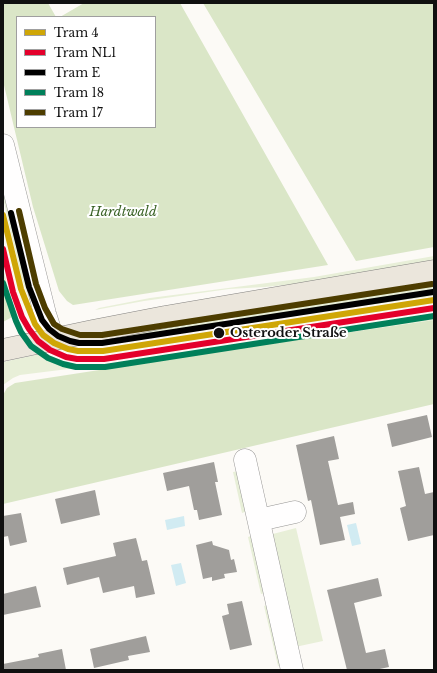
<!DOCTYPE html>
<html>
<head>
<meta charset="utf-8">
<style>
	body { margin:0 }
	#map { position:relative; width:437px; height:673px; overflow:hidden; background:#fcfaf6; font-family:"Libre Baskerville",serif }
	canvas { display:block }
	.frame { position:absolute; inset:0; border:4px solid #101010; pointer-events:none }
	.legend { position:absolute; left:16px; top:16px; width:140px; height:112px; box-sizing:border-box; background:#fff; border:1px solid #9f9f9f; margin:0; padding:5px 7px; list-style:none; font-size:12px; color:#101010 }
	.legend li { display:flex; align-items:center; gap:8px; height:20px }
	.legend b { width:20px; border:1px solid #9f9f9f }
</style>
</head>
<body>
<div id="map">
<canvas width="437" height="673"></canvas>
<div class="frame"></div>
<ul class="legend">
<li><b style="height:5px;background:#cfa606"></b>Tram 4</li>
<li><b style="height:5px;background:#e4002b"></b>Tram NL1</li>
<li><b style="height:5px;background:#000"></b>Tram E</li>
<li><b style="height:5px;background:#00805a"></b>Tram 18</li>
<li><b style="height:5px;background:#4d3d00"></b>Tram 17</li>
</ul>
</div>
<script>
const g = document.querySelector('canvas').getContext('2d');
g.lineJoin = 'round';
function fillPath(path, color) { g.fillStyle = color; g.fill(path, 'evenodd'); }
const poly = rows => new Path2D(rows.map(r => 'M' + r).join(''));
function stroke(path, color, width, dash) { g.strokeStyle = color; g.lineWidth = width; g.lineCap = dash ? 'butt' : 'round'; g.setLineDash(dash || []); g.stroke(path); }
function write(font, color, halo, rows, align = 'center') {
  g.font = font + ' "Libre Baskerville",serif'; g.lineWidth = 4; g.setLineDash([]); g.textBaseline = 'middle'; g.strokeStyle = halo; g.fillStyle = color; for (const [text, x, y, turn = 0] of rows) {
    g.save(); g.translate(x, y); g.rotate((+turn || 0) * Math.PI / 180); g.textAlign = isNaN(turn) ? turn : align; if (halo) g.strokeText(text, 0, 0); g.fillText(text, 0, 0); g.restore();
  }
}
fillPath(poly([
	[3,178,34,313,21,276,3,198],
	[434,256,434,263,304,283,265,287,229,289,144,301,95,310,99,308,150,298,314,277],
	[434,280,434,296,333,310,332,305,237,320,236,317,223,319,224,322,128,337,127,335],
	[434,314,434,320,328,335,327,330],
	[40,354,44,357,58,363,76,368,20,375,13,378,3,385,3,362],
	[239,471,248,511,242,513,233,472],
	[296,528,323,641,295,647,269,535],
	[254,535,267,593,261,594,248,537],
	[270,604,284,665,278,666,264,606]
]), '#e8efd8');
fillPath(poly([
	[3,3,48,3,56,17,17,17,17,127,155,127,155,17,60,17,84,3,180,3,328,265,73,305,67,301,59,291,33,207,3,81],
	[203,3,434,3,434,247,356,261],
	[3,268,14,316,3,322],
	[434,320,434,404,3,504,3,395,7,388,15,383,268,344]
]), '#dae6c7');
fillPath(poly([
	[184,516,185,526,167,530,165,520],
	[356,523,361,544,352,546,347,525],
	[181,563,186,583,176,586,171,565]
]), '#d1ebf2');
fillPath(poly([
	[427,415,432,437,392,447,387,424],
	[334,436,339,459,328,461,338,505,353,502,355,514,340,517,345,540,320,545,311,500,308,501,296,445],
	[214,462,218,482,215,482,222,515,199,520,197,510,194,510,189,486,167,491,163,473],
	[419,467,425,494,434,492,434,535,408,541,400,508,406,506,398,471],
	[95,490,100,515,61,524,55,499],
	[21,513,27,542,10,546,8,536,3,537,3,516],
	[136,538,142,561,147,560,155,594,136,598,134,586,103,593,99,577,67,585,63,568,116,556,113,543],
	[212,541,213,545,229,550,231,560,234,559,237,572,224,574,225,578,212,581,212,577,203,579,196,545],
	[378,578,382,596,354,603,366,653,385,649,389,667,375,670,347,670,327,590],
	[36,586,41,607,3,615,3,594],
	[242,601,252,645,230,650,222,616,229,614,227,604],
	[146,636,150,652,128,656,129,660,94,668,90,649],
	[62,649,66,670,3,670,3,664,39,657,38,654]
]), '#a09e9b');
const minor = poly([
	[3,145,45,314,53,339],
	[245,460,292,670],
	[259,520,295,512]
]);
const major = poly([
	[3,350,93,331,165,317,434,271]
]);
stroke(minor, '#969594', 23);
stroke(major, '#848381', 23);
stroke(minor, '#fffefe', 22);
stroke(major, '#ebe6dc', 22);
stroke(poly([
	[3,215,21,289,35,324,43,335,54,343,68,349,78,351,103,351,434,300]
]), '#cfa606', 6);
stroke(poly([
	[3,249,13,292,22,317,29,329,38,341,50,350,66,357,77,359,104,359,434,308]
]), '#e4002b', 6);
stroke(poly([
	[11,213,29,287,42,320,49,329,58,336,70,341,79,343,102,343,433,292]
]), '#000', 6);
stroke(poly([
	[3,283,16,321,21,332,31,346,48,358,63,364,76,367,105,367,434,316]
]), '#00805a', 6);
stroke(poly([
	[19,211,36,284,45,308,54,324,62,329,80,335,102,335,432,284]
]), '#4d3d00', 6);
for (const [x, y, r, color] of [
	[219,333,6,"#101010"]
]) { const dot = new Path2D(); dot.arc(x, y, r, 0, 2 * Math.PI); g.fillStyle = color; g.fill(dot); stroke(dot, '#fff', 1.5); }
write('italic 13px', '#3a6226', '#fff', [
	["Hardtwald",123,212]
]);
write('bold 13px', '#101010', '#fff', [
	["Osteroder Straße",230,333]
], 'left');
</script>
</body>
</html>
